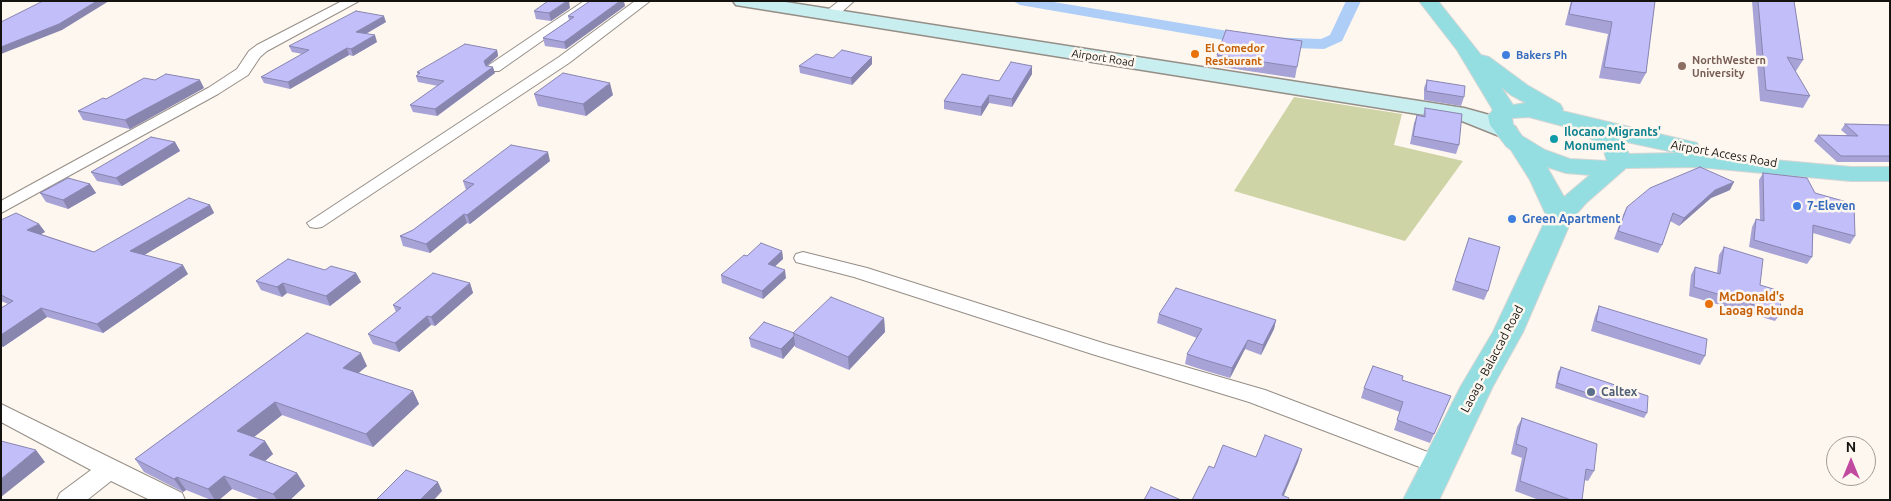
<!DOCTYPE html>
<html>
<head>
<meta charset="utf-8">
<style>
	body { margin:0 }
	#map { position:relative; width:1891px; height:501px; overflow:hidden; background:#fef7ef; font-family:Ubuntu,sans-serif }
	canvas { display:block }
	.frame { position:absolute; inset:0; border:2px solid #151310; pointer-events:none }
	.north { position:absolute; left:1826px; top:436px; width:50px; height:50px; box-sizing:border-box; background:#fef7ef; border:1px solid #a19c96; border-radius:50%; rotate:0deg; font-size:14px; font-weight:700; line-height:20px; text-align:center; color:#151310 }
	.north::after { content:''; display:block; margin:auto; width:18px; height:22px; background:#c14aa1; clip-path:polygon(50% 0,100% 100%,50% 72%,0 100%) }
</style>
</head>
<body>
<div id="map">
<canvas width="1891" height="501"></canvas>
<div class="frame"></div>
<div class="north">N</div>
</div>
<script>
const g = document.querySelector('canvas').getContext('2d');
g.lineJoin = 'round';
function fillPath(path, color) { g.fillStyle = color; g.fill(path, 'evenodd'); }
const poly = rows => new Path2D(rows.map(r => 'M' + r).join(''));
function stroke(path, color, width, dash) { g.strokeStyle = color; g.lineWidth = width; g.lineCap = dash ? 'butt' : 'round'; g.setLineDash(dash || []); g.stroke(path); }
function write(font, color, halo, rows, align = 'center') {
  g.font = font + ' Ubuntu,sans-serif'; g.lineWidth = 5; g.setLineDash([]); g.textBaseline = 'middle'; g.strokeStyle = halo; g.fillStyle = color; for (const [text, x, y, turn = 0] of rows) {
    g.save(); g.translate(x, y); g.rotate((+turn || 0) * Math.PI / 180); g.textAlign = isNaN(turn) ? turn : align; if (halo) g.strokeText(text, 0, 0); g.fillText(text, 0, 0); g.restore();
  }
}
fillPath(poly([
	[1294,97,1402,114,1394,145,1463,161,1405,241,1234,191]
]), '#ced4a6');
fillPath(poly([
	[1013,1,1048,1,1264,37,1321,39,1330,35,1346,1,1361,1,1342,41,1324,49,1264,47,1020,5,1013,1]
]), '#afcef7');
const street = poly([
	[342,1,359,1,267,51,260,57,248,75,218,94,1,213,1,201,208,88,237,69,249,51,257,45,342,1],
	[584,1,599,1,499,71,489,71,487,68,489,65,584,1],
	[635,1,650,1,569,63,322,227,316,228,310,227,307,223,559,57,635,1],
	[839,1,854,1,835,18,825,18,823,15,825,12,839,1],
	[803,252,867,268,1106,344,1265,390,1446,459,1450,465,1446,471,1438,474,1430,471,1249,402,1092,354,854,277,796,262,794,258,796,254,803,252],
	[1,404,182,493,185,500,150,500,111,481,87,500,57,500,60,493,91,470,1,422,1,404]
]);
const secondary = poly([
	[733,1,779,1,1464,108,1493,116,1515,127,1518,132,1515,137,1507,139,1462,121,742,6,736,5,733,1]
]);
const primary = poly([
	[1419,1,1438,1,1481,55,1489,57,1527,85,1560,104,1563,109,1562,111,1697,143,1700,148,1697,153,1851,167,1890,167,1890,181,1851,181,1697,167,1626,168,1586,203,1572,219,1523,332,1493,386,1439,500,1403,500,1461,386,1493,332,1547,217,1530,180,1511,150,1506,146,1490,125,1488,116,1493,110,1457,50,1419,1],
	[1501,87,1511,95,1526,103,1513,105,1501,87],
	[1529,117,1574,129,1598,143,1603,148,1607,161,1570,159,1545,150,1522,136,1513,124,1512,118,1529,117],
	[1622,141,1678,153,1629,154,1622,141],
	[1547,167,1566,173,1590,175,1564,197,1547,167]
]);
stroke(street, '#958e87', 2);
stroke(secondary, '#958e87', 3);
stroke(primary, '#d5d5d4', 2);
fillPath(street, '#fff');
fillPath(secondary, '#c9eef0');
fillPath(primary, '#94dee1');
fillPath(poly([
	[1571,1,1655,1,1646,73,1640,84,1599,78,1608,34,1565,25],
	[1752,1,1794,1,1803,60,1796,71,1795,71,1810,96,1803,108,1760,101],
	[625,6,566,49,545,46,543,38,569,20,568,16],
	[570,8,551,21,536,19,534,11],
	[386,22,366,34,377,42,353,56,349,55,290,89,264,83,261,77,302,54,292,52,289,46],
	[497,50,498,56,487,66,495,73,437,116,413,112,410,105,438,86,418,82,416,76,418,75,417,72],
	[1217,55,1297,67,1295,78,1215,66],
	[833,58,872,64,852,85,800,73,799,66],
	[1032,74,1012,107,989,103,981,116,944,109,944,101,999,81],
	[1427,80,1464,97,1461,106,1424,100,1424,88],
	[204,88,130,129,83,120,78,111,106,99],
	[534,94,613,95,586,116,538,106],
	[1425,108,1459,145,1456,154,1410,144,1414,123,1417,115,1423,116],
	[1845,124,1890,125,1890,162,1837,162,1814,141,1818,135,1847,135,1841,130],
	[175,142,180,151,122,186,97,181,91,172],
	[550,161,470,224,467,223,430,253,403,246,400,236,413,230,466,190,463,181],
	[1763,173,1815,193,1855,236,1850,244,1813,233,1812,257,1807,264,1749,247,1752,227,1756,219,1760,220,1759,180],
	[90,184,96,193,68,209,46,202,40,193],
	[1730,190,1711,198,1679,226,1670,221,1662,245,1658,253,1614,239,1623,215,1627,207],
	[210,205,214,213,144,255,188,274,103,333,47,317,3,347,1,346,1,308,8,304,1,301,1,220,39,224,45,232,41,234,94,252],
	[1469,238,1488,291,1484,300,1452,290],
	[1724,247,1760,285,1781,313,1775,321,1689,296,1691,275,1695,267,1717,273,1719,255],
	[782,251,783,259,775,266,786,278,763,299,722,283,721,275,747,256],
	[325,270,356,273,361,282,330,306,287,293,282,297,261,290,256,281],
	[470,283,473,293,435,326,431,325,399,352,373,344,368,334,396,312,393,305],
	[1599,306,1705,356,1700,365,1591,331,1595,316],
	[1159,314,1276,320,1274,329,1261,355,1245,349,1230,378,1203,370,1185,364,1187,354,1197,338,1157,323],
	[884,318,885,332,849,370,795,347,795,345,783,359,751,347,749,338,794,333],
	[307,333,367,366,358,373,413,391,419,404,373,447,282,415,254,437,265,441,273,454,265,461,297,473,305,486,290,500,261,500,232,489,219,500,211,500,186,490,183,492,144,472,135,459],
	[1561,367,1647,413,1644,418,1555,388,1558,372],
	[1402,380,1451,396,1430,443,1394,430,1400,412,1361,398,1364,388],
	[1522,418,1594,471,1588,481,1584,480,1582,500,1539,500,1515,491,1522,458,1511,454,1517,427]
]), '#a7a3d7');
fillPath(poly([
	[97,1,109,1,62,30,1,54,1,47],
	[567,1,569,1,570,8,551,21,549,13],
	[620,1,624,1,625,6,566,49,564,42],
	[384,16,386,22,358,38,356,32],
	[375,35,377,42,353,56,351,49],
	[347,48,349,55,290,89,288,82],
	[497,50,498,56,485,67,484,61],
	[872,57,872,64,852,85,851,78],
	[1032,66,1032,74,1012,107,1012,99],
	[493,67,495,73,437,116,435,109],
	[200,80,204,88,130,129,125,120],
	[610,83,613,95,586,116,583,104],
	[989,95,989,103,981,116,981,107],
	[175,142,180,151,122,186,116,178],
	[548,152,550,161,470,224,467,215],
	[1734,182,1730,190,1711,198,1679,226,1684,218,1715,190],
	[90,184,96,193,68,209,63,200],
	[210,205,214,213,136,260,130,251],
	[464,214,467,223,430,253,426,244],
	[39,224,45,232,33,238,27,230],
	[782,251,783,259,769,272,768,264],
	[183,265,188,274,103,333,97,324],
	[785,270,786,278,763,299,762,291],
	[356,273,361,282,330,306,326,296],
	[283,283,287,293,282,297,277,287],
	[470,283,473,293,435,326,431,317],
	[41,308,47,317,3,347,1,344,1,335],
	[427,316,431,325,399,352,395,343],
	[884,318,885,332,849,370,848,357],
	[1276,320,1274,329,1261,355,1263,345],
	[794,336,795,345,783,359,781,349],
	[1248,340,1245,349,1230,378,1232,368],
	[361,353,367,366,349,381,343,368],
	[413,391,419,404,373,447,366,434],
	[275,402,282,415,245,444,237,431],
	[265,441,273,454,257,468,249,455],
	[1302,449,1298,462,1282,500,1282,495],
	[36,450,45,462,1,497,1,479],
	[297,473,305,486,290,500,277,500,273,494],
	[224,476,232,489,219,500,215,500,208,489],
	[177,477,186,490,183,492,174,479],
	[438,482,442,491,434,500,420,500]
]), '#8885af');
const building = poly([
	[43,1,97,1,59,24,1,47,1,22,43,1],
	[548,1,567,1,549,13,534,11,548,1],
	[590,1,620,1,564,42,543,38,574,17,568,16,590,1],
	[1572,1,1655,1,1646,73,1604,67,1612,22,1569,14,1572,1],
	[1758,1,1794,1,1803,60,1787,57,1810,96,1766,90,1758,1],
	[356,11,384,16,356,32,375,35,351,49,347,48,288,82,261,77,309,50,289,46,356,11],
	[1226,30,1302,41,1297,67,1217,55,1226,30],
	[465,44,497,50,484,61,486,66,493,67,435,109,410,105,444,81,416,76,420,73,417,72,465,44],
	[842,50,872,57,851,78,799,66,816,54,833,58,842,50],
	[1011,62,1032,66,1012,99,989,95,981,107,944,101,962,74,999,81,1011,62],
	[563,73,610,83,583,104,534,94,563,73],
	[166,74,200,80,125,120,78,111,103,98,106,99,144,78,155,80,166,74],
	[1427,80,1465,86,1464,97,1426,91,1427,80],
	[1425,108,1462,114,1459,145,1413,136,1417,115,1425,117,1425,108],
	[1845,124,1890,125,1890,156,1841,156,1818,135,1858,136,1845,124],
	[151,137,175,142,116,178,91,172,151,137],
	[511,145,548,152,467,215,464,214,426,244,400,236,413,230,474,184,463,181,511,145],
	[1700,167,1734,182,1715,190,1684,218,1673,213,1662,245,1618,231,1627,207,1650,188,1700,167],
	[1763,173,1807,178,1815,193,1854,204,1855,236,1813,225,1812,257,1754,240,1756,219,1764,221,1763,173],
	[68,178,90,184,63,200,40,193,68,178],
	[189,198,210,205,130,251,183,265,97,324,41,308,1,335,1,308,13,301,1,295,1,220,16,213,39,224,27,230,94,252,189,198],
	[1469,238,1500,247,1488,291,1455,281,1469,238],
	[761,243,782,251,768,264,785,270,762,291,721,275,744,255,747,256,761,243],
	[1724,247,1763,259,1760,285,1780,291,1781,313,1694,287,1695,267,1720,274,1724,247],
	[288,259,325,270,331,266,356,273,326,296,283,283,277,287,256,281,288,259],
	[433,273,470,283,431,317,427,316,395,343,368,334,401,308,393,305,433,273],
	[1176,288,1276,320,1263,345,1248,340,1232,368,1205,360,1187,354,1202,329,1159,314,1176,288],
	[831,297,884,318,848,357,793,333,831,297],
	[1599,306,1707,339,1705,356,1596,321,1599,306],
	[764,322,794,333,794,336,781,349,749,338,764,322],
	[307,333,361,353,343,368,413,391,366,434,275,402,237,431,265,441,249,455,297,473,273,494,224,476,208,489,177,477,174,479,135,459,307,333],
	[1373,366,1403,376,1402,380,1451,396,1434,434,1397,420,1403,402,1364,388,1373,366],
	[1561,367,1648,396,1647,413,1557,383,1561,367],
	[1522,418,1597,444,1594,471,1586,469,1582,500,1571,500,1520,481,1527,448,1516,444,1522,418],
	[1265,435,1302,449,1282,495,1289,498,1288,500,1192,500,1209,466,1214,468,1223,445,1256,457,1265,435],
	[1,441,36,450,1,479,1,441],
	[406,470,438,482,420,500,376,500,406,470],
	[1151,487,1181,500,1144,500,1151,487]
]);
fillPath(building, '#c2befa');
stroke(building, '#8885af', 1);
for (const [x, y, r, color] of [
	[1195,54,5,"#e8710a"],
	[1506,55,5,"#3f7fe0"],
	[1682,66,5,"#8d6e63"],
	[1554,139,5,"#0f9aa8"],
	[1797,206,5,"#3f7fe0"],
	[1512,219,5,"#3f7fe0"],
	[1709,304,5,"#e8710a"],
	[1591,392,5,"#5c6f8a"]
]) { const dot = new Path2D(); dot.arc(x, y, r, 0, 2 * Math.PI); g.fillStyle = color; g.fill(dot); stroke(dot, '#fef7ef', 2); }
write('bold 11px', '#c56008', '#fef7ef', [
	["El Comedor",1205,48],
	["Restaurant",1205,61]
], 'left');
write('bold 11px', '#366cbe', '#fef7ef', [
	["Bakers Ph",1516,55]
], 'left');
write('11px', '#151310', '#fef7ef', [
	["Airport Road",1103,58,9]
]);
write('bold 11px', '#785e54', '#fef7ef', [
	["NorthWestern",1692,60],
	["University",1692,73]
], 'left');
write('bold 12px', '#0d838f', '#fef7ef', [
	["Ilocano Migrants'",1564,132],
	["Monument",1564,146]
], 'left');
write('12px', '#151310', '#fef7ef', [
	["Airport Access Road",1724,154,10],
	["Laoag - Balaccad Road",1492,359,-62]
]);
write('bold 12px', '#366cbe', '#fef7ef', [
	["7-Eleven",1807,206],
	["Green Apartment",1522,219]
], 'left');
write('bold 12px', '#c56008', '#fef7ef', [
	["McDonald's",1719,297],
	["Laoag Rotunda",1719,311]
], 'left');
write('bold 12px', '#4e5e75', '#fef7ef', [
	["Caltex",1601,392]
], 'left');
</script>
</body>
</html>
